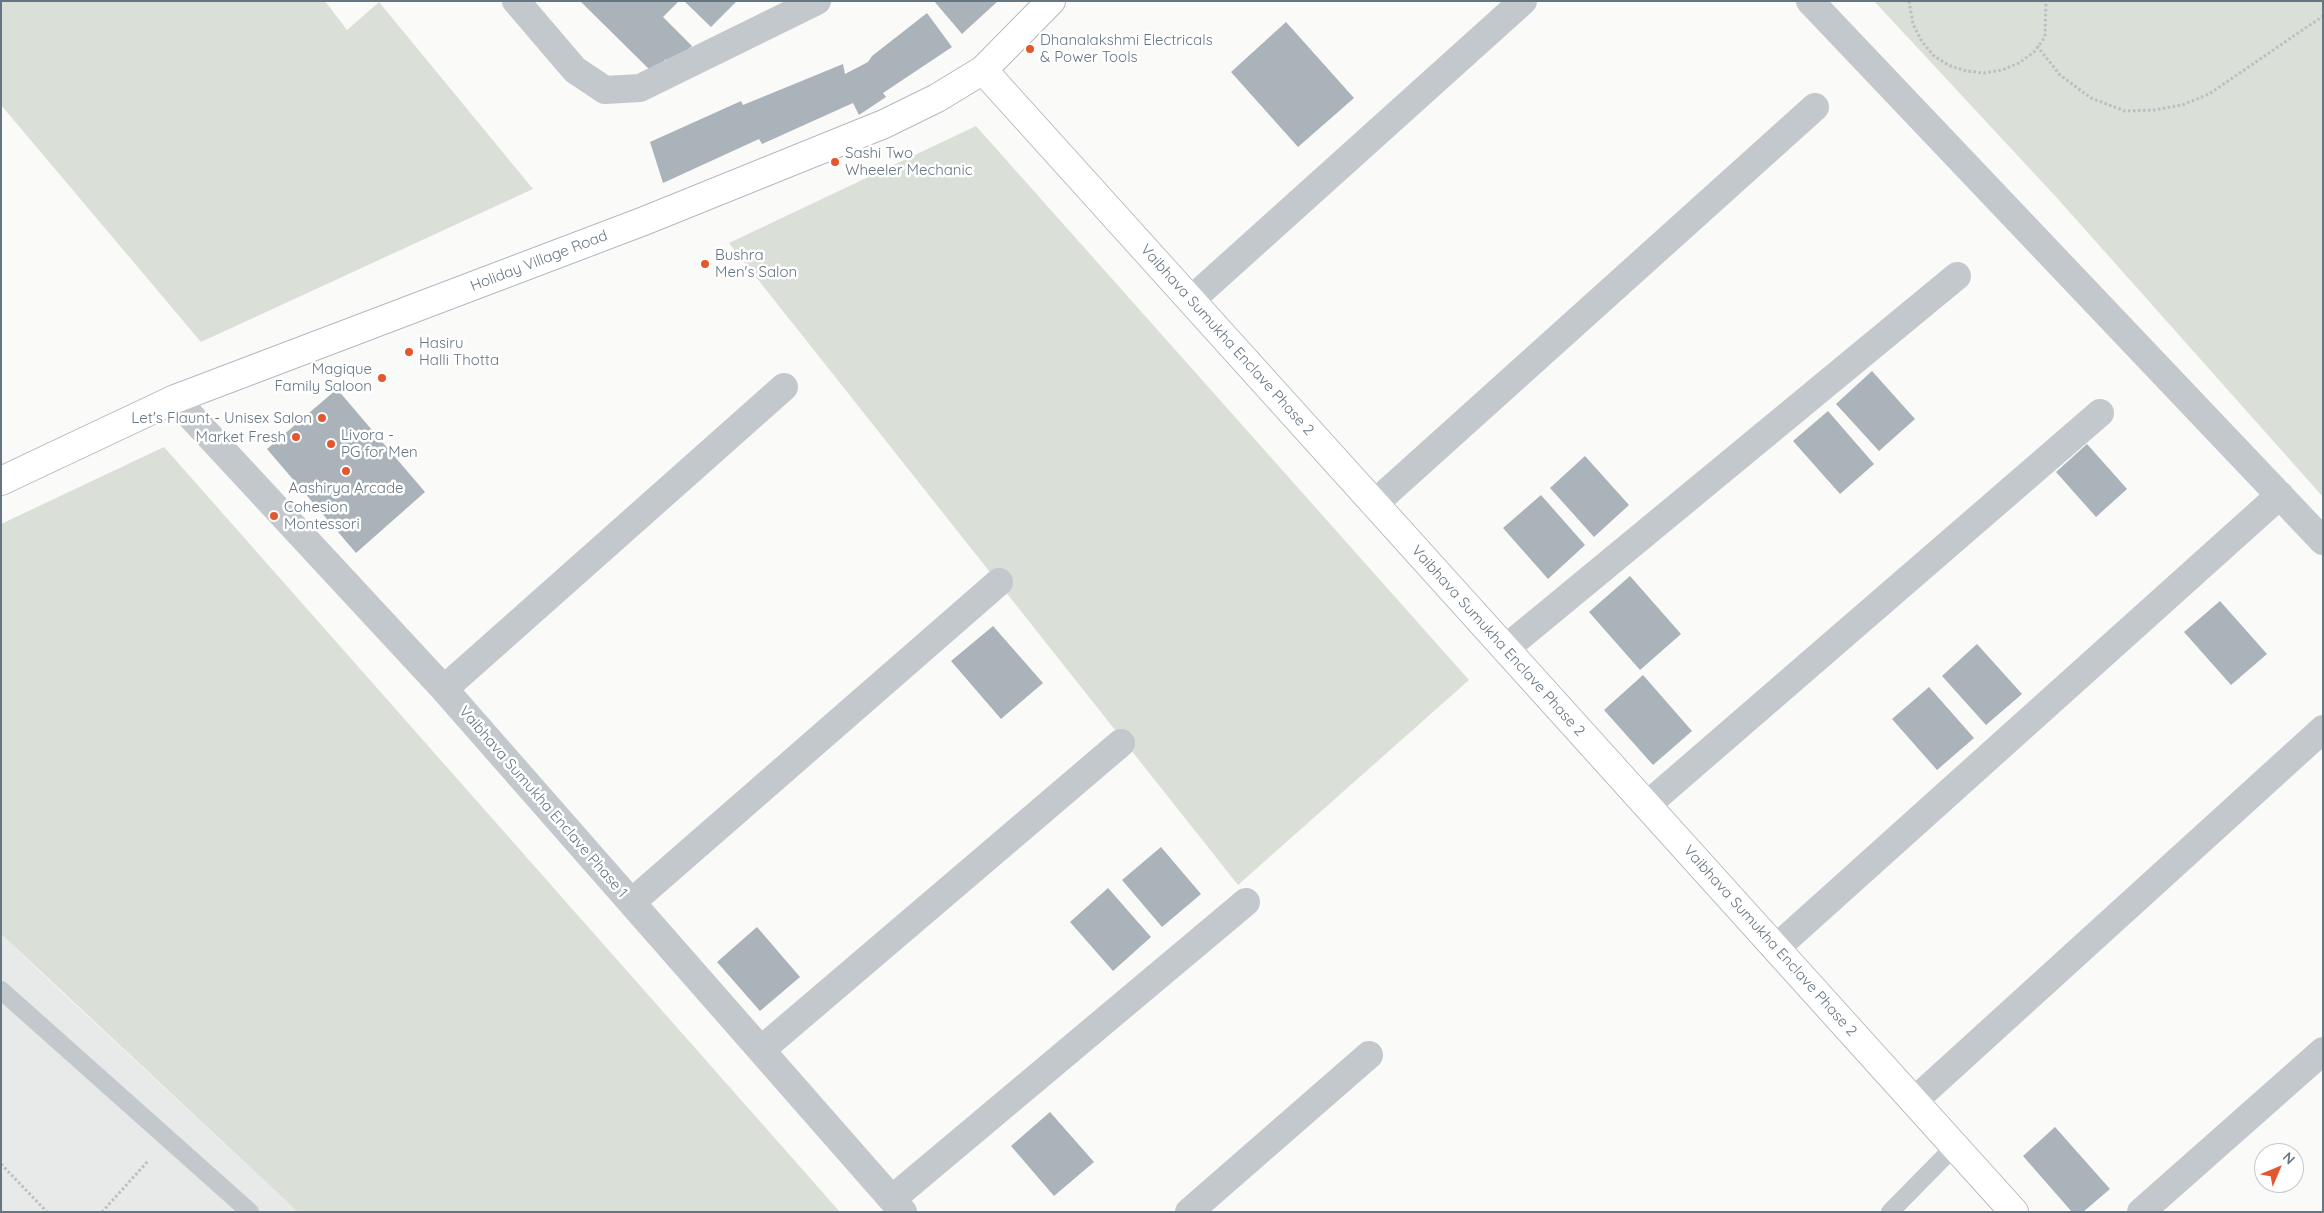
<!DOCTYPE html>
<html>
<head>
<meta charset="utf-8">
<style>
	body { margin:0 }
	#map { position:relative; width:2324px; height:1213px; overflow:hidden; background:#fafaf8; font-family:Quicksand,sans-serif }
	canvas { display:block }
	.frame { position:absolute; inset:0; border:2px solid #657683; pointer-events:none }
	.north { position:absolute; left:2254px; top:1143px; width:50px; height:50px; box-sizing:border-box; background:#fff; border:1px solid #c1c8cd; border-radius:50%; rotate:45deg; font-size:14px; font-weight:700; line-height:20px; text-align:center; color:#657683 }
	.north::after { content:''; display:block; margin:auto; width:18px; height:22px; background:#e4572e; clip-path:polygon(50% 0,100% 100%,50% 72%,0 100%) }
</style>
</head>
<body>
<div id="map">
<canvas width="2324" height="1213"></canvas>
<div class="frame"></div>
<div class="north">N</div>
</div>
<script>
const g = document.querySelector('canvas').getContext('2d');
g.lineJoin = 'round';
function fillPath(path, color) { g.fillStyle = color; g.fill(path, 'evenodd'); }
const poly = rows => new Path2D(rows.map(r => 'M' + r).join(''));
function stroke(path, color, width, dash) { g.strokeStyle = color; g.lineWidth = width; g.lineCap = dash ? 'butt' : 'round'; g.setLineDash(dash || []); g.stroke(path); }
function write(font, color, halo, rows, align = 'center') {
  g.font = font + ' Quicksand,sans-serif'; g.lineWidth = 5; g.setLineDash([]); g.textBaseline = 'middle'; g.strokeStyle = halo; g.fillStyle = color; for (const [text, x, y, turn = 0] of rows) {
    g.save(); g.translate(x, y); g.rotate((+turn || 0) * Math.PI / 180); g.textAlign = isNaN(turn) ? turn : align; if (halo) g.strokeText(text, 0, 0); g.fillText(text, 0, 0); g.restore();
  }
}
fillPath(poly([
	[1,934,51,982,298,1212,1,1212]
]), '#e8e9e9');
fillPath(poly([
	[1,1,325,1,347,30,379,2,533,189,201,342,1,105],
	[1874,1,2323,1,2323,497,2057,198],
	[976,126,1469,680,1238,885,729,243],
	[164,447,840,1212,298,1212,1,934,1,524]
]), '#dadfd7');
fillPath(poly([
	[580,1,679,1,663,17,692,46,672,66,666,59,652,72],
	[684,1,737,1,711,27],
	[934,1,998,1,962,34],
	[927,13,952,47,883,93,886,97,859,115,853,103,762,144,759,139,663,183,650,142,741,101,743,105,843,64,845,74,868,62,872,56],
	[1286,22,1354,98,1298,147,1231,72],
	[1872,371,1915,419,1879,451,1836,404],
	[337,389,425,492,356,553,267,449],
	[1828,411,1874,464,1840,494,1793,441],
	[2087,444,2127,489,2096,517,2056,472],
	[1585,456,1629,505,1594,537,1550,488],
	[1541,495,1585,545,1548,579,1503,528],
	[1630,576,1681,634,1640,670,1589,612],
	[2220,601,2267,654,2231,685,2184,632],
	[993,626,1043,683,1001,719,951,661],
	[1977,644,2022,694,1986,725,1942,676],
	[1643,675,1692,731,1653,765,1604,710],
	[1929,687,1974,738,1937,770,1892,719],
	[1161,847,1201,894,1162,927,1122,880],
	[1108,888,1151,937,1113,971,1070,922],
	[757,927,800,977,760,1011,717,962],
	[1050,1112,1094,1162,1054,1196,1011,1146],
	[2055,1127,2110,1189,2083,1212,2072,1212,2023,1156]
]), '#aab3b9');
const secondary = poly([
	[983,70,2014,1212],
	[1,481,175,399,644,221,884,124,937,98,983,70,1051,1]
]);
stroke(secondary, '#b3babf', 30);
stroke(poly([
	[1909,1,1913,24,1921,40,1933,55,1948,65,1966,71,1984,73,2002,70,2019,63,2034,52,2045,37,2046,1],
	[2037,46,2060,75,2091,98,2125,111,2154,110,2182,105,2209,94,2323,16],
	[1,1164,47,1212],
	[102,1212,148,1161]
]), '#bbbfc2', 3, [2.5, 2.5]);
stroke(poly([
	[1,990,250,1212],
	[1890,1212,1955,1146]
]), '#c3c8cc', 18);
stroke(poly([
	[516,1,575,70,605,90,640,88,817,1],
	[1810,1,2323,541],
	[1191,300,1523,1],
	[175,399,444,689,903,1212],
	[1374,504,1815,107],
	[1505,649,1957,276],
	[444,689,784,387],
	[1647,805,2100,413],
	[632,902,999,582],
	[1776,948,2280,495],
	[761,1050,1121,743],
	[1914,1101,2323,729],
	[892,1199,1246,902],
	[1189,1212,1369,1055],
	[2141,1212,2323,1051]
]), '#c3c8cc', 28);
stroke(secondary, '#fff', 28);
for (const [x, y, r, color] of [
	[1030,49,5,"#e4572e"],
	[835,162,5,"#e4572e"],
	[705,264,5,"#e4572e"],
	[409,352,5,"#e4572e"],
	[382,378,5,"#e4572e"],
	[322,418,5,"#e4572e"],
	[296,437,5,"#e4572e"],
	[331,444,5,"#e4572e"],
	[346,471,5,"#e4572e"],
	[274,516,5,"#e4572e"]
]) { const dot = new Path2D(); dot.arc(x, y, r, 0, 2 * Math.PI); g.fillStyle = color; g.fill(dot); stroke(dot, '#fff', 2); }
write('15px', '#657683', '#fff', [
	["Dhanalakshmi Electricals",1040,40],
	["& Power Tools",1040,57],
	["Sashi Two",845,153],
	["Wheeler Mechanic",845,170],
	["Bushra",715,255],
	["Men's Salon",715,272],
	["Hasiru",419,343],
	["Halli Thotta",419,360],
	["Magique",372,369,"right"],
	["Family Saloon",372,386,"right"],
	["Let's Flaunt - Unisex Salon",312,418,"right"],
	["Livora -",341,435],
	["PG for Men",341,452],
	["Market Fresh",286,437,"right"],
	["Aashirya Arcade",346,488,"center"],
	["Cohesion",284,507],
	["Montessori",284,524]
], 'left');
write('15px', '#657683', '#fff', [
	["Holiday Village Road",539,261,-21],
	["Vaibhava Sumukha Enclave Phase 2",1227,340,48],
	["Vaibhava Sumukha Enclave Phase 2",1498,641,48],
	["Vaibhava Sumukha Enclave Phase 1",543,802,49],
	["Vaibhava Sumukha Enclave Phase 2",1770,941,48]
]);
</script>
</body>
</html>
